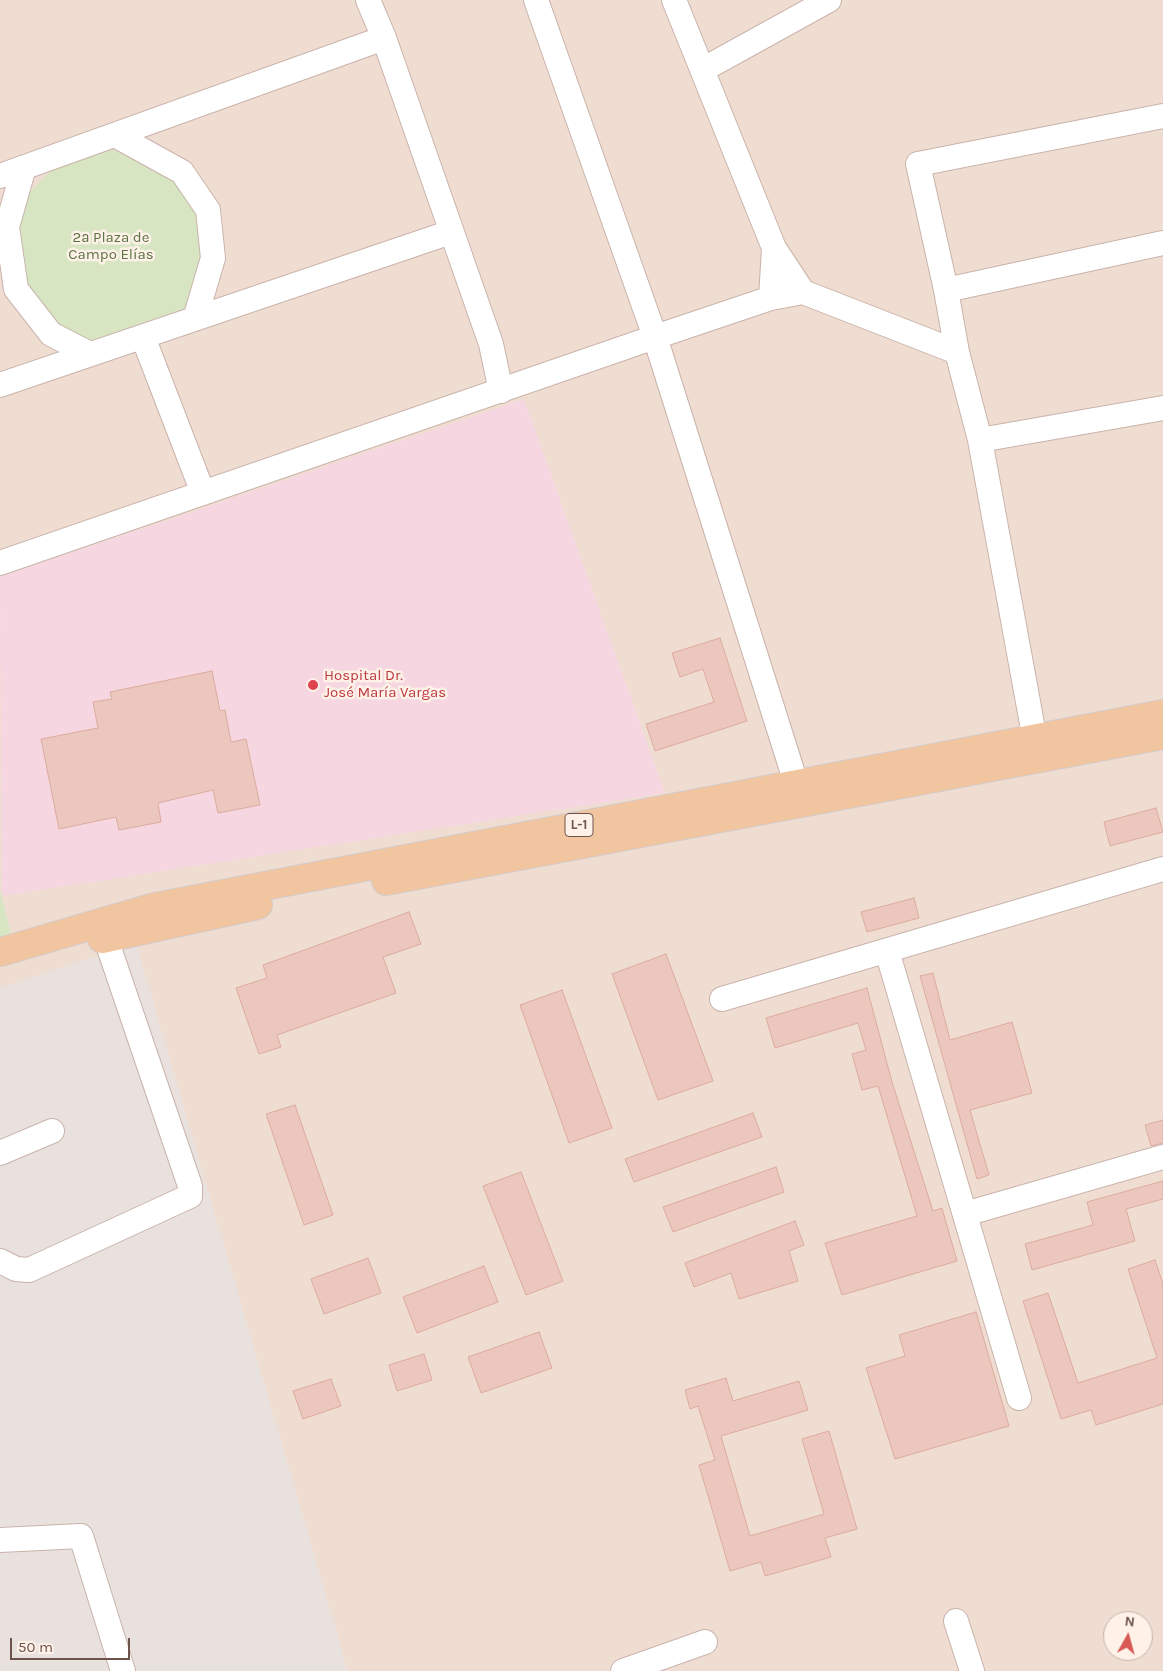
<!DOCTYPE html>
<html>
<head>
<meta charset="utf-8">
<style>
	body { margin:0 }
	#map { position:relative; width:1163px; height:1671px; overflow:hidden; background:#f9ece3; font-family:Karla,sans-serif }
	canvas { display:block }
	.north { position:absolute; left:1103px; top:1611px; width:50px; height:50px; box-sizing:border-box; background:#fdf1e8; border:1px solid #c4b1aa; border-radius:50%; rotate:7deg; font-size:14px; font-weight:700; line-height:20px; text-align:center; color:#6e524c }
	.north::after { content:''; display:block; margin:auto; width:18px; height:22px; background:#d85854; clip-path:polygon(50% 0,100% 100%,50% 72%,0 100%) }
	.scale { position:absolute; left:10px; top:1638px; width:120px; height:22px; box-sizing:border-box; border:2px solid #6e524c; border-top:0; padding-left:6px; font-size:15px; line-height:18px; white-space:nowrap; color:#6e524c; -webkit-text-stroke:4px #fdf1e8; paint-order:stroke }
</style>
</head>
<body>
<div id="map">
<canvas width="1163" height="1671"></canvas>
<div class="north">N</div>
<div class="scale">50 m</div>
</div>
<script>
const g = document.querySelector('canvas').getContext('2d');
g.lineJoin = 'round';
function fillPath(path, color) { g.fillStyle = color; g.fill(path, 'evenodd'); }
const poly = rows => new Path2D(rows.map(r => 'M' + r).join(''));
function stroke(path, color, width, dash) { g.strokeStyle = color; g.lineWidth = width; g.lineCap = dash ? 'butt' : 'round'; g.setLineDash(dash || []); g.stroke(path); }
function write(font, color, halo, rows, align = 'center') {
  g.font = font + ' Karla,sans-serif'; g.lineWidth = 5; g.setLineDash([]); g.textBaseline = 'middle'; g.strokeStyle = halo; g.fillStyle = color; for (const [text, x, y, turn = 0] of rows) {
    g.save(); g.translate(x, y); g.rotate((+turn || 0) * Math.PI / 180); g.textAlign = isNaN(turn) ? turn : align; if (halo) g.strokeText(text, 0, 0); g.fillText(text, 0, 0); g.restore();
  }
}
fillPath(poly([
	[0,0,1163,0,1163,1671,0,1671],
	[1113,1621,1143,1621,1143,1651,1113,1651]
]), '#f0ddd2');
fillPath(poly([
	[136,943,348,1671,0,1671,0,988]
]), '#e9e1dd');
fillPath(poly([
	[524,399,665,793,2,896,0,577]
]), '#f6d7e1');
fillPath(poly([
	[113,150,144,157,172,172,205,225,198,287,181,313,94,341,63,331,21,284,17,221,30,192,53,169,81,155],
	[0,889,11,933,0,937]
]), '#d7e5c3');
const building = poly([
	[720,638,747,721,655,751,646,724,714,702,703,669,680,677,672,653,720,638],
	[212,671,220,711,225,710,231,742,246,739,260,805,218,813,213,790,158,803,161,822,119,830,116,817,59,829,41,739,98,728,93,702,112,699,110,692,212,671],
	[1156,808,1163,832,1110,846,1104,822,1156,808],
	[914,898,919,918,867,932,861,912,914,898],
	[409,912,421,944,383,957,396,993,277,1035,281,1047,259,1054,236,988,267,978,263,965,409,912],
	[666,954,713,1081,658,1100,612,974,666,954],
	[933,973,950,1040,1012,1022,1032,1093,970,1110,989,1175,977,1179,920,976,933,973],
	[867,988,892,1082,933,1211,942,1208,957,1261,842,1295,825,1243,917,1216,878,1086,862,1090,852,1054,866,1050,858,1023,775,1048,766,1018,867,988],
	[562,990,612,1128,569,1143,520,1005,562,990],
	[295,1105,333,1215,304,1225,266,1114,295,1105],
	[753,1113,762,1137,634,1182,625,1159,753,1113],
	[1163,1120,1163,1143,1151,1146,1145,1125,1163,1120],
	[776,1167,784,1192,673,1232,663,1207,776,1167],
	[521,1172,563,1281,526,1295,483,1186,521,1172],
	[1163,1181,1163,1199,1126,1209,1135,1241,1032,1270,1025,1244,1093,1225,1087,1202,1163,1181],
	[795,1221,804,1245,789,1251,798,1281,739,1299,731,1273,694,1287,685,1263,795,1221],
	[368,1258,381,1293,324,1314,311,1279,368,1258],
	[1155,1260,1163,1284,1163,1404,1096,1425,1091,1410,1061,1419,1023,1301,1048,1293,1078,1383,1157,1358,1128,1269,1155,1260],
	[484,1266,498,1302,417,1333,403,1297,484,1266],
	[976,1312,1009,1426,895,1459,866,1368,905,1356,899,1335,976,1312],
	[539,1332,552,1368,481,1393,468,1357,539,1332],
	[424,1354,432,1380,397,1391,389,1365,424,1354],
	[726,1378,733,1401,799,1381,808,1410,721,1436,750,1536,824,1514,802,1439,829,1431,857,1529,825,1538,831,1557,765,1576,761,1562,730,1571,699,1465,715,1460,698,1406,690,1409,685,1390,726,1378],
	[331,1379,341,1406,303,1419,293,1391,331,1379]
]);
fillPath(building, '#ecc7bd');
stroke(building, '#ddab9f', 1);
const minor = poly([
	[368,0,384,38,491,344,501,391],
	[536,0,655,337,802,802],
	[674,0,774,248,803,292,957,352],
	[704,69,829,0],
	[115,135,182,172,208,210,213,258,195,319],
	[24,167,7,227,16,289,51,334,90,354],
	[0,176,384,38],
	[946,290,1163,243],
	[771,298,774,248],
	[143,337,203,493],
	[0,385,451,232],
	[980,440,1163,408],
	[0,563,655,337,771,298,803,292],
	[1035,740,980,440,957,352,946,290,918,164,1163,116],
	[887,951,1019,1398],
	[722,999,1163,869],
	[0,1153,52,1131],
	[965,1214,1163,1157],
	[0,1261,16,1269,29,1270,190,1196,190,1186,106,939],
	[0,1540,81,1536,123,1671],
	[956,1621,972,1671],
	[623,1671,705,1642]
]);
const major = poly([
	[386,881,1163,735],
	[102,939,258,905],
	[0,952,155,907,1163,714]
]);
stroke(minor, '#c9b3ab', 26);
stroke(major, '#d4cbc9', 30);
stroke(minor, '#fff', 24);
stroke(major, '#f2c5a1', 28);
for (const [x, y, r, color] of [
	[313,685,6,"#e0444e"]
]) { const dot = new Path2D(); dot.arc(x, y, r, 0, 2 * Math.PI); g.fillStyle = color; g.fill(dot); stroke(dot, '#fdf1e8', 2); }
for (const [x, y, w] of [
	[579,825,28]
]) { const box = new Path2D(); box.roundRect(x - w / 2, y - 11.5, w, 23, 4); g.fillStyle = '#fdf1e8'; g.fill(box); stroke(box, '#6e524c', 1); }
write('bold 14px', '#6e524c', null, [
	["L-1",579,825]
]);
write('15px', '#5c7345', '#fdf1e8', [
	["2ª Plaza de",111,238],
	["Campo Elías",111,255]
]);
write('15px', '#be3a42', '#fdf1e8', [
	["Hospital Dr.",324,676],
	["José María Vargas",324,693]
], 'left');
</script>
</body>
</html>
